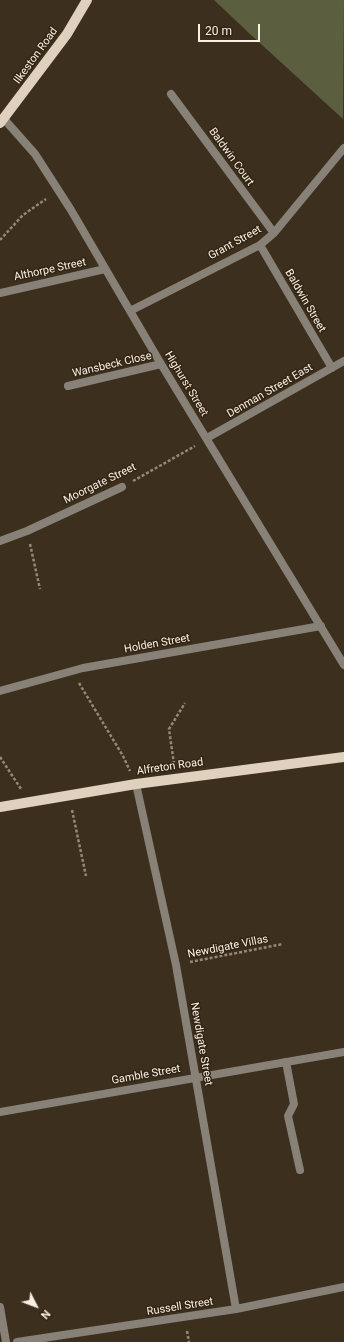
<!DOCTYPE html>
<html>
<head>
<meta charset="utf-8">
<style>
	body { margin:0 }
	#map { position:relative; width:344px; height:1342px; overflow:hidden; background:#3c2f1d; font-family:Roboto,sans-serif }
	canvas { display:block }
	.north { position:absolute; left:16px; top:1286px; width:40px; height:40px; -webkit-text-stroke:3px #322513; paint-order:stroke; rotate:132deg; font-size:11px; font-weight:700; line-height:16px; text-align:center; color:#f9f0e5 }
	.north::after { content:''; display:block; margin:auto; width:14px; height:18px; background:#f9f0e5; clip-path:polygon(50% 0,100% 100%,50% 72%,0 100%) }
	.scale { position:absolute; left:198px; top:24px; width:62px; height:18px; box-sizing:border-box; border:2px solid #f9f0e5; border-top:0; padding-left:5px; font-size:12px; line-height:14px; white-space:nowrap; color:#f9f0e5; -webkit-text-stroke:3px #322513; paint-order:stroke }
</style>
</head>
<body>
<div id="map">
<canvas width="344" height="1342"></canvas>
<div class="north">N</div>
<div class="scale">20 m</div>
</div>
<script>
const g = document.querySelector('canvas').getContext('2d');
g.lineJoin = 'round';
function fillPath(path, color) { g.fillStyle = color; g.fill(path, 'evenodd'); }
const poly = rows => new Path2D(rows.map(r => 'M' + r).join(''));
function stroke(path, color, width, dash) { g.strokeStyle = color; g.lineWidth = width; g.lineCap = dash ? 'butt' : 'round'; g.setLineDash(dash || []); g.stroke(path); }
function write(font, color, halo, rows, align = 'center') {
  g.font = font + ' Roboto,sans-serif'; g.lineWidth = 3; g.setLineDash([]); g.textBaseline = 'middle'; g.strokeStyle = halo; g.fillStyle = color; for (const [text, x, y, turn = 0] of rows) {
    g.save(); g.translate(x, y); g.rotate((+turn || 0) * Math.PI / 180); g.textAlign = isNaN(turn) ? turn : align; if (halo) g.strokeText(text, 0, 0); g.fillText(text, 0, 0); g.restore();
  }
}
fillPath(poly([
	[214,0,344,0,343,119,250,34]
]), '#5b5f3f');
stroke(poly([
	[0,240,23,215,46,199],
	[133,481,195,446],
	[30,544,40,589],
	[79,683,123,756,130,771],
	[0,757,21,789],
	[174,764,169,729,185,703],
	[72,810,86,876],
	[190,962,283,944],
	[187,1331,189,1342]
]), '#938879', 2.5, [3, 2]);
stroke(poly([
	[286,1062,294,1104,288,1116,300,1170]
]), '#888178', 8);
stroke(poly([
	[171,94,274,233],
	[4,119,35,154,71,210,161,364,344,665],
	[260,245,332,368],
	[0,293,105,269],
	[130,311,260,245,274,233,344,148],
	[68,386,161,364],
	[207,438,344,361],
	[0,541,27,531,122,487],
	[0,691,83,668,321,626],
	[136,784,176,965,236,1309],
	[0,1112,344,1052],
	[0,1307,6,1342],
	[17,1342,236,1309,344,1287]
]), '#888178', 8);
stroke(poly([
	[0,123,67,34,87,0],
	[0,807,136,784,344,757]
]), '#dfd1be', 10);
write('11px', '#f9f0e5', '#322513', [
	["Ilkeston Road",36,56,-54],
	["Baldwin Court",231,157,54],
	["Grant Street",235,243,-29],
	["Althorpe Street",50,270,-12],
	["Baldwin Street",305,301,60],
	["Wansbeck Close",112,365,-13],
	["Highurst Street",186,384,59],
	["Denman Street East",270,391,-30],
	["Moorgate Street",100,484,-26],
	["Holden Street",157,644,-10],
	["Alfreton Road",170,767,-8],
	["Newdigate Villas",228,947,-11],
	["Newdigate Street",201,1044,80],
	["Gamble Street",146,1075,-10],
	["Russell Street",180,1307,-9]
]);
</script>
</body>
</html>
